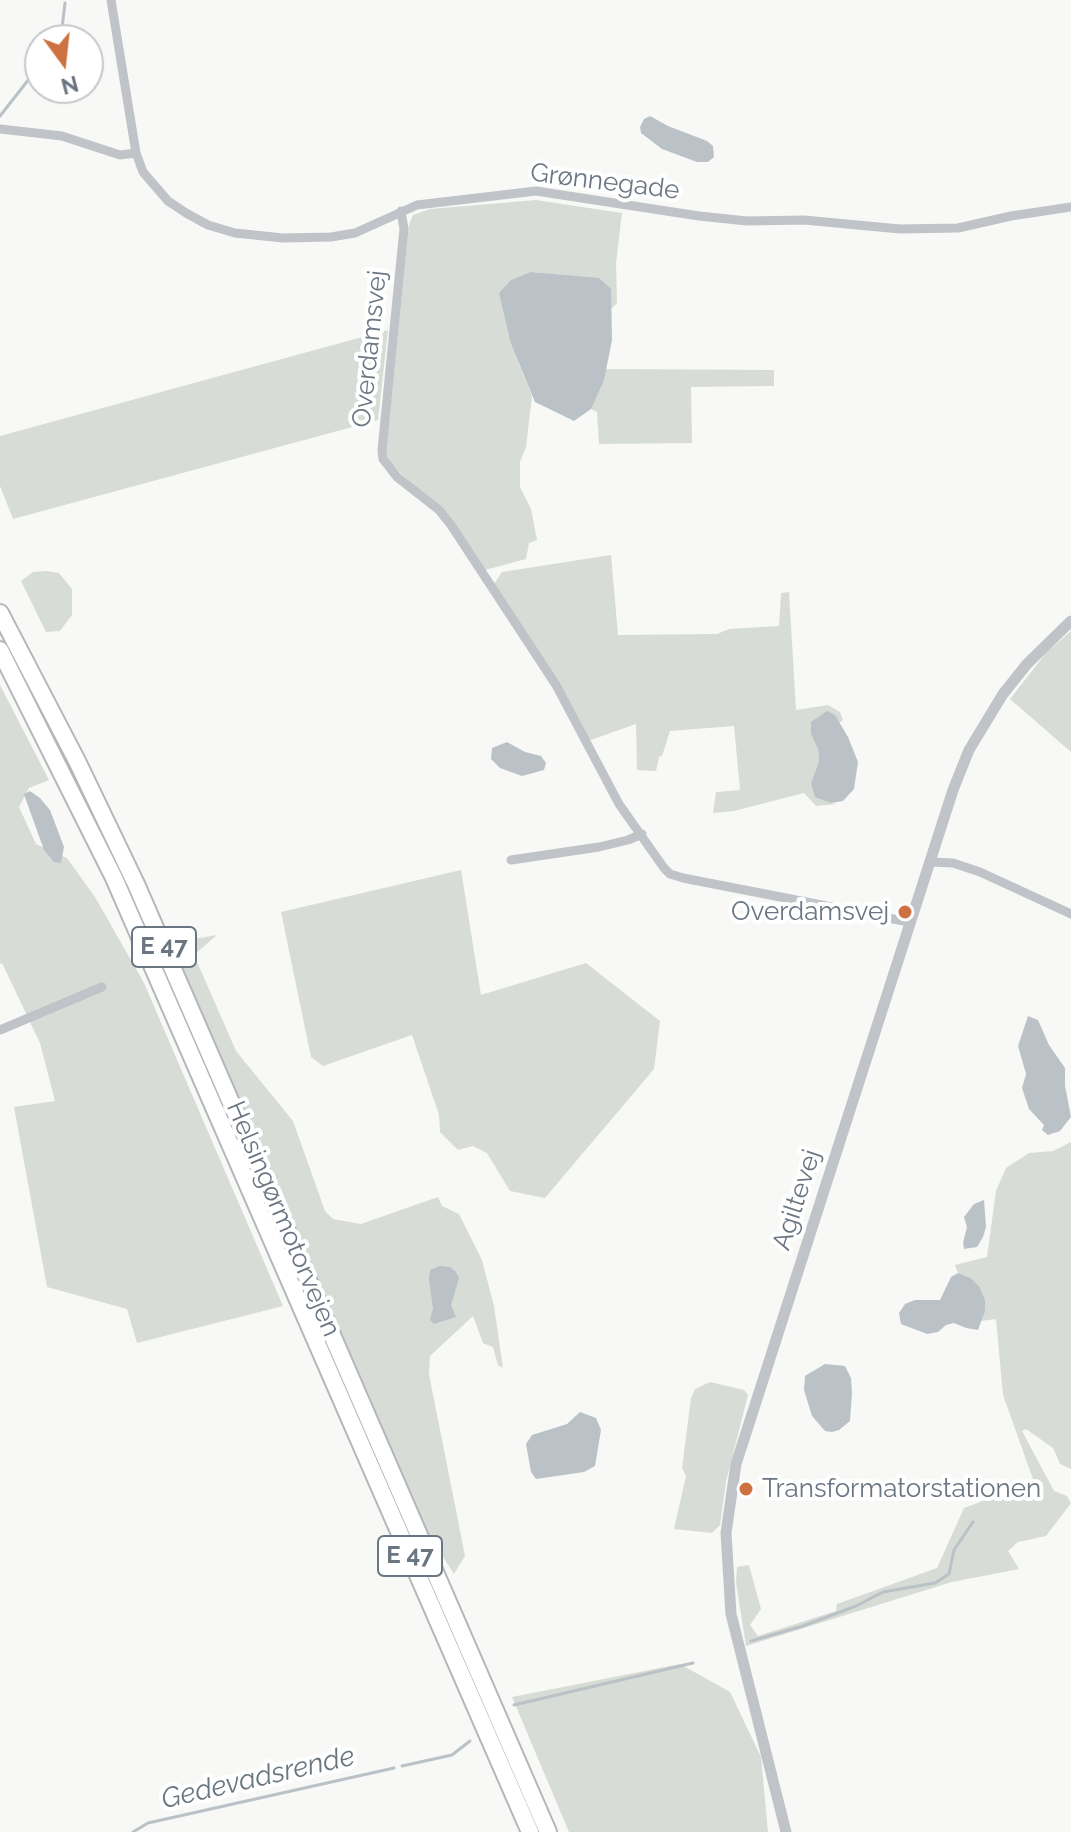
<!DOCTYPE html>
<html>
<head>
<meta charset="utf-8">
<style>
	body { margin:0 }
	#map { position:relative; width:1071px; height:1832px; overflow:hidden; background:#f8f8f6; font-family:Raleway,sans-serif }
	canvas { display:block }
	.north { position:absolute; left:24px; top:24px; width:80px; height:80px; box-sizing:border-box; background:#fff; border:2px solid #c4c8cd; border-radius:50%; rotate:165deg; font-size:22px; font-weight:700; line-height:32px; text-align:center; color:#6b7683 }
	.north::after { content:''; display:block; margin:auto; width:28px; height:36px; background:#ce7141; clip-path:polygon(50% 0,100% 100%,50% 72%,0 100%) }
</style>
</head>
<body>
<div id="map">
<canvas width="1071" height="1832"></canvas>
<div class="north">N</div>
</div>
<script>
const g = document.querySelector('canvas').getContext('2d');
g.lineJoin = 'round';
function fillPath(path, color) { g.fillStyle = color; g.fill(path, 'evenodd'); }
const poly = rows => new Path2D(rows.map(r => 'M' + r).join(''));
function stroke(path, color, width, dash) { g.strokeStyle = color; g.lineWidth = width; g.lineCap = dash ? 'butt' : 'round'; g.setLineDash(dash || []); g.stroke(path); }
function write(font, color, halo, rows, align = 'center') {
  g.font = font + ' Raleway,sans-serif'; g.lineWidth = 8; g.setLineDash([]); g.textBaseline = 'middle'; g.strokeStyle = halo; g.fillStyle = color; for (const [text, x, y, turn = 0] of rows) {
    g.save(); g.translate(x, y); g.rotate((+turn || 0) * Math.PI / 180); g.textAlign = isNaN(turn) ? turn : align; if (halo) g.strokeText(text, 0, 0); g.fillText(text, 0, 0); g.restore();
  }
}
fillPath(poly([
	[536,200,622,213,616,263,617,303,611,309,611,289,560,275,531,272,511,344,532,396,526,447,520,462,520,487,531,509,537,540,529,543,526,559,485,570,448,515,405,478,388,460,386,450,409,225,413,215,430,209],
	[388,330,378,420,13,519,0,486,0,436],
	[606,369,774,370,774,386,691,387,692,443,599,444,597,412,591,409],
	[611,555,618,635,717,634,729,629,779,626,781,593,789,592,796,710,828,705,840,712,843,720,839,723,835,715,811,722,811,733,818,749,819,761,811,783,831,803,837,804,816,806,804,793,734,811,713,813,716,792,740,790,734,726,670,731,662,756,659,757,656,771,637,770,636,724,588,741,494,584,502,572],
	[47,571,59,573,72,589,72,615,60,631,46,632,21,581,33,572],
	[1071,631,1071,752,1010,699,1046,653],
	[0,685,49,780,29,788,19,807,36,844,67,858,95,897,144,983,283,1306,137,1343,127,1309,47,1287,14,1107,55,1101,40,1043,2,963,0,964],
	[461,870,481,995,586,963,660,1021,654,1069,545,1198,510,1191,487,1153,473,1146,458,1150,440,1132,439,1115,412,1035,323,1066,311,1057,281,912],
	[217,935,194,955,236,1051,293,1121,325,1211,333,1219,361,1224,438,1197,442,1206,459,1214,482,1260,494,1306,503,1368,498,1365,493,1347,483,1343,473,1316,430,1356,429,1374,465,1556,454,1574,426,1531,176,954,177,942],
	[1071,1142,1071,1469,1060,1464,1053,1448,1026,1429,1022,1431,1054,1491,1067,1496,1071,1503,1046,1536,1018,1542,1008,1551,1019,1569,952,1582,746,1646,736,1582,737,1567,749,1565,761,1609,750,1625,758,1636,836,1611,837,1604,937,1568,964,1508,1034,1482,1003,1395,996,1319,981,1321,985,1311,985,1300,971,1278,958,1273,955,1265,987,1257,996,1191,1006,1168,1029,1153,1053,1151],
	[710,1382,744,1390,748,1395,726,1482,720,1525,712,1533,674,1529,686,1476,682,1468,691,1398,695,1389],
	[680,1664,730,1692,761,1757,768,1832,569,1832,512,1697]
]), '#d8dcd6');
fillPath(poly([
	[650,116,668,126,707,141,713,146,714,157,708,162,697,162,662,149,641,133,640,127,644,119],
	[531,272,599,278,611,289,612,340,604,380,591,409,574,421,535,402,511,344,499,293,511,280],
	[827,711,835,715,848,737,858,762,854,789,843,801,831,803,815,797,811,783,819,761,818,749,811,734,811,722],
	[507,742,525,752,541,756,546,763,544,770,522,776,500,768,491,759,492,748],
	[30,791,40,798,50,810,64,847,61,863,54,862,44,850,26,800,24,794],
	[1028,1016,1038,1020,1049,1045,1065,1068,1065,1086,1071,1117,1060,1131,1048,1135,1042,1130,1044,1125,1029,1109,1022,1088,1026,1074,1018,1046],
	[984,1200,986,1227,983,1237,977,1247,964,1249,963,1243,967,1227,964,1217,974,1204],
	[440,1266,450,1267,456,1272,459,1278,451,1305,456,1317,434,1324,430,1320,433,1308,429,1280,430,1270],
	[958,1273,971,1278,980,1288,985,1300,985,1311,978,1330,966,1328,954,1323,946,1325,938,1332,927,1334,901,1324,899,1313,905,1304,915,1300,940,1300,951,1277],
	[825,1364,845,1366,851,1378,852,1393,850,1421,839,1430,832,1432,825,1431,812,1416,804,1390,805,1376],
	[580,1412,596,1418,601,1430,595,1466,584,1472,536,1479,531,1472,526,1444,532,1435,567,1424]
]), '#bac2c7');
stroke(poly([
	[57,40,62,28,65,3],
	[0,116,40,65],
	[751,1641,803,1626,856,1606,883,1592,935,1583,949,1574,954,1550,973,1522],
	[514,1705,693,1663],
	[402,1766,452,1755,470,1741],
	[133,1832,148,1823,394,1768]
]), '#bac2c7', 3);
const motorway = poly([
	[0,613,77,761,136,884,548,1832],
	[0,650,114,878,530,1832]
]);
stroke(motorway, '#b4b6ba', 20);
stroke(poly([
	[111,0,136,153,143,172,168,201,186,213,208,225,235,233,283,238,331,237,355,233,417,205,536,191,699,216,747,221,804,220,900,229,958,228,1011,216,1071,207],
	[0,129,62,136,120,155,136,153],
	[401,211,404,229,382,450,383,459,397,477,439,510,451,525,556,685,619,804,664,868,670,874,683,878,909,922],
	[511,860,599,847,628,840,642,834],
	[930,862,953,863,980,872,1071,914],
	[0,1030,102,987]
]), '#c0c3c7', 9);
stroke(poly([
	[786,1832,731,1614,726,1533,736,1464,953,790,969,750,1003,694,1027,664,1071,621]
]), '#c0c3c7', 11);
stroke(motorway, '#fff', 16);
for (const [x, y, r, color] of [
	[905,912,8,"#ce7141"],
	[746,1489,8,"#ce7141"]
]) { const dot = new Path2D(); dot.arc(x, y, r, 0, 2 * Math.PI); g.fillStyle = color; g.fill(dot); stroke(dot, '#fff', 3); }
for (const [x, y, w] of [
	[164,947,64],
	[410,1556,64]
]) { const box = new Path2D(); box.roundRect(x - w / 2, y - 20, w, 40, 6); g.fillStyle = '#fff'; g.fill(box); stroke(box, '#6b7683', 2); }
write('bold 24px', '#6b7683', null, [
	["E 47",164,947],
	["E 47",410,1556]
]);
write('26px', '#6b7683', '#fff', [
	["Grønnegade",605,182,7],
	["Overdamsvej",370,349,-84],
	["Agiltevej",797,1200,-72],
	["Helsingørmotorvejen",283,1219,67]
]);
write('26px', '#6b7683', '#fff', [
	["Overdamsvej",889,912],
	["Transformatorstationen",762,1489,"left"]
], 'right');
write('italic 28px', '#67767f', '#fff', [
	["Gedevadsrende",258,1778,-13]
]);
</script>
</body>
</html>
